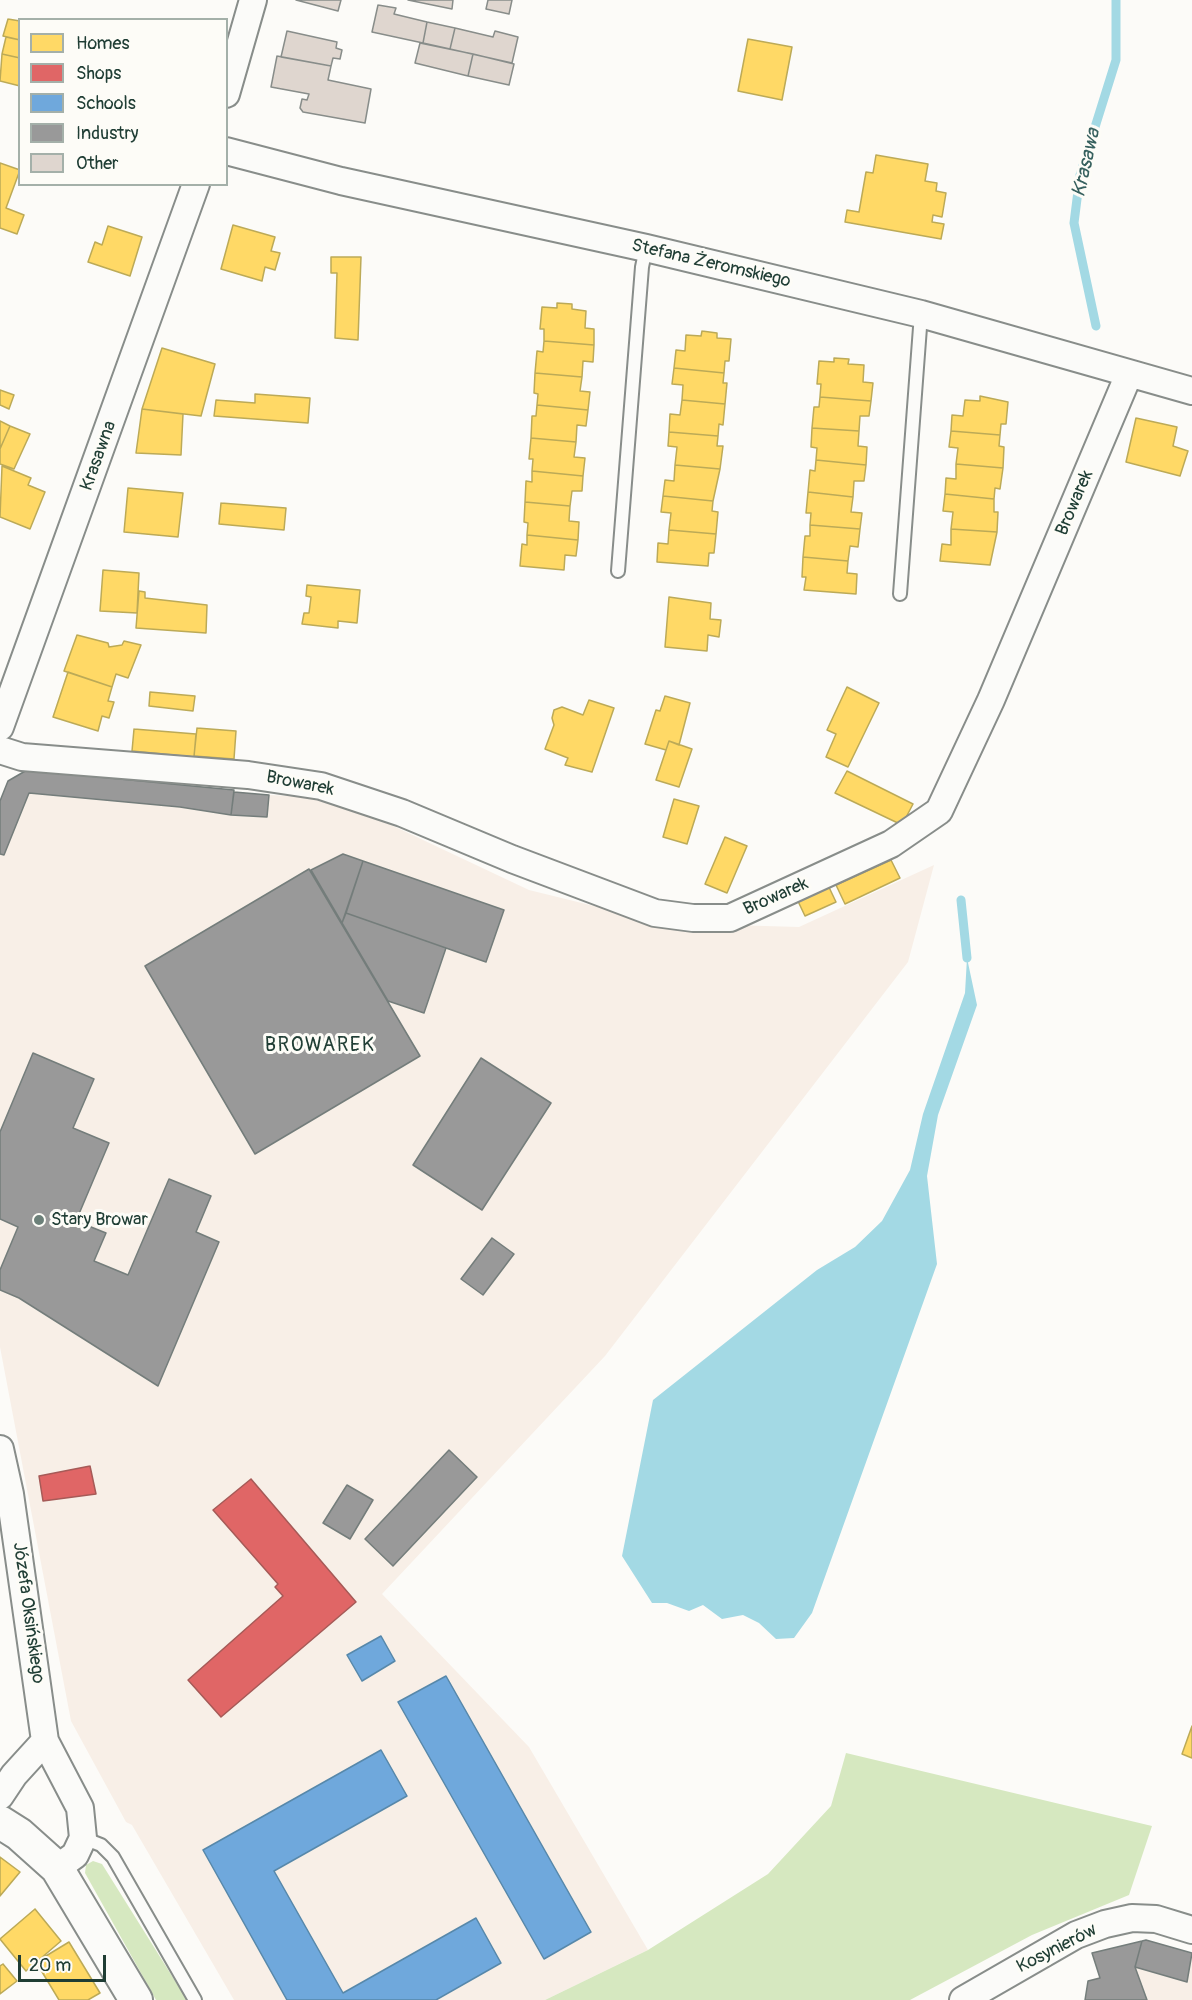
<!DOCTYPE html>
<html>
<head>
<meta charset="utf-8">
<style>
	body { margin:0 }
	#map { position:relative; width:1192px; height:2000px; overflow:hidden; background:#fcfbf8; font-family:Pangolin,sans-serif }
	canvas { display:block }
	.legend { position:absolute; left:18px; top:18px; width:210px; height:168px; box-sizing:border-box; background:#fdfcf7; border:2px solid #a4b0a9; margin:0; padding:8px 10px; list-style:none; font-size:18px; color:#1f3d34 }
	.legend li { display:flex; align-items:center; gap:12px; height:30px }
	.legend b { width:30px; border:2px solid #a4b0a9 }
	.scale { position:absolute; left:18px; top:1955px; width:88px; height:27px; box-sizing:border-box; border:3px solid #1f3d34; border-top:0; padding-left:8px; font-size:18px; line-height:21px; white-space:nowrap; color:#1f3d34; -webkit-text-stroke:4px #fdfcf7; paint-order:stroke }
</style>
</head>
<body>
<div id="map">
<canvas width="1192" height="2000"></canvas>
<ul class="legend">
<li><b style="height:16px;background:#ffd966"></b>Homes</li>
<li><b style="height:16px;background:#e06666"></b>Shops</li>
<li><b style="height:16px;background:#6fa8dc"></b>Schools</li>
<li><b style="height:16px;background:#999"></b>Industry</li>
<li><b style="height:16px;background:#dfd6cf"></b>Other</li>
</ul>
<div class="scale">20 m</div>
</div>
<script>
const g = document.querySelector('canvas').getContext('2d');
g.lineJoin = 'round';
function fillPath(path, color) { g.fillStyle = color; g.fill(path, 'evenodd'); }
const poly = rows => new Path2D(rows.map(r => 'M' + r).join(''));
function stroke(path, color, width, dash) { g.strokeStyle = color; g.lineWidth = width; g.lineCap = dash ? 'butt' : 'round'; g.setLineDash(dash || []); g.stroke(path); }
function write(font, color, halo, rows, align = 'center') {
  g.font = font + ' Pangolin,sans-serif'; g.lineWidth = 6; g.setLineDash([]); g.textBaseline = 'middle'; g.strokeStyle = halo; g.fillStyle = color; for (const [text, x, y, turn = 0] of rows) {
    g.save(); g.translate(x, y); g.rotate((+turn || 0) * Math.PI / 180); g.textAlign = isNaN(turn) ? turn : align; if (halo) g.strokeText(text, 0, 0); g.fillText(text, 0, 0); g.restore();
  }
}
fillPath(poly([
	[27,770,269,795,334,798,529,890,663,923,799,927,934,865,908,962,605,1356,382,1594,529,1747,648,1950,545,2000,234,2000,132,1825,126,1822,71,1721,0,1347,0,801,8,781],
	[1146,1940,1192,1953,1192,2000,1085,2000,1088,1981,1099,1977,1092,1953]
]), '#f8efe7');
fillPath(poly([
	[846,1753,1152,1826,1129,1895,1032,1935,910,2000,545,2000,648,1950,768,1874,831,1806],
	[93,1861,102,1864,187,2000,156,2000,85,1873,86,1865]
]), '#d6e8c0');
fillPath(poly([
	[967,958,977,1005,938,1115,927,1176,937,1264,812,1613,794,1638,776,1639,759,1623,743,1615,722,1619,703,1605,689,1611,667,1603,652,1603,622,1556,653,1400,817,1270,855,1247,882,1221,910,1170,923,1114,965,993]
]), '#a3d9e4');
const homes = poly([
	[8,19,20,21,20,40,3,36,8,19],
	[6,37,20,40,20,58,2,54,6,37],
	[748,39,792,47,782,100,738,91,748,39],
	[2,54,20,58,20,86,0,81,2,54],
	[876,155,928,164,925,181,937,183,936,191,946,193,942,217,933,215,932,222,944,224,941,239,845,222,847,210,859,212,866,172,873,173,876,155],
	[0,163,20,170,6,208,24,215,17,234,0,228,0,163],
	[233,225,275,237,271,251,280,253,275,270,265,267,262,281,221,269,233,225],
	[108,226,142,237,130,276,88,262,95,242,102,245,108,226],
	[331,257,361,257,358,340,335,338,337,273,331,273,331,257],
	[557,303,572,304,572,309,586,311,585,328,594,329,594,345,544,341,544,329,540,329,542,307,557,308,557,303],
	[702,331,717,333,717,338,731,339,729,361,725,361,724,373,674,368,676,350,685,351,686,335,701,336,702,331],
	[544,341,594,345,593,362,583,361,582,377,535,373,537,351,543,352,544,341],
	[162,348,215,364,201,416,142,409,162,348],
	[834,358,849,359,848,364,864,365,863,382,873,383,871,401,820,397,821,384,817,384,819,361,834,362,834,358],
	[674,368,724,373,723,383,727,383,725,404,682,400,683,385,672,384,674,368],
	[535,373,582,377,580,391,590,392,588,410,537,405,538,394,534,393,535,373],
	[0,390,14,395,9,409,0,405,0,390],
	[255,394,310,398,308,423,214,416,216,400,255,403,255,394],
	[980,396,1008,402,1006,424,1001,424,1000,435,951,431,952,415,963,416,965,400,980,401,980,396],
	[820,397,871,401,869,416,860,416,859,431,812,428,814,407,819,407,820,397],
	[682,400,725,404,723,425,719,424,718,436,669,432,670,414,680,415,682,400],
	[537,405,588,410,586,426,577,425,576,442,531,438,532,416,536,416,537,405],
	[142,409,183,414,181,455,136,453,142,409],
	[1136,418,1177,427,1173,446,1188,451,1180,476,1126,462,1136,418],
	[0,421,10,426,0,449,0,421],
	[10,426,30,434,14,469,0,464,0,449,10,426],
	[812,428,859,431,858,446,867,447,866,465,816,460,817,448,811,447,812,428],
	[951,431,1000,435,999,446,1004,447,1003,468,956,464,958,448,949,447,951,431],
	[669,432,718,436,717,446,723,446,720,469,675,465,677,447,668,446,669,432],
	[531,438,576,442,574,457,585,458,583,476,532,471,533,459,529,459,531,438],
	[816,460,866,465,864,481,854,481,853,497,808,492,810,470,815,471,816,460],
	[956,464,1003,468,1000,489,995,488,994,499,945,494,946,478,956,479,956,464],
	[675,465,720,469,713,501,663,496,665,480,674,481,675,465],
	[2,466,31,478,28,485,45,492,30,529,0,517,2,466],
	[532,471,583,476,582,491,572,491,570,506,525,502,526,481,532,482,532,471],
	[128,488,183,493,178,537,124,532,128,488],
	[808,492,853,497,851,512,862,513,860,529,810,525,811,513,806,513,808,492],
	[945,494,994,499,994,512,998,512,997,532,951,529,953,512,943,511,945,494],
	[663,496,713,501,712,511,718,512,716,534,669,530,671,513,661,512,663,496],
	[525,502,570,506,569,521,579,522,578,540,527,535,528,523,524,522,525,502],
	[221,503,286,508,284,530,219,524,221,503],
	[810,525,860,529,858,547,850,546,848,561,803,557,805,536,810,536,810,525],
	[951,529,997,532,990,565,940,561,942,544,951,545,951,529],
	[669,530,716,534,714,553,709,553,708,566,657,562,658,543,668,544,669,530],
	[527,535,578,540,576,556,565,555,564,570,520,566,522,544,527,545,527,535],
	[803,557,848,561,847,573,857,574,856,594,804,590,806,577,802,577,803,557],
	[103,570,139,573,137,613,100,611,103,570],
	[307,585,360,590,357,623,338,621,338,628,302,624,304,613,309,613,311,597,306,596,307,585],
	[139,591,145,592,145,598,207,605,206,633,136,628,139,591],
	[669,597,711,603,710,619,721,620,719,637,708,635,707,651,665,647,669,597],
	[77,635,108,643,109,647,122,645,124,641,141,645,128,678,116,674,112,687,64,671,77,635],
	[68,672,112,687,108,701,114,702,109,718,102,716,98,731,53,717,68,672],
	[847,687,879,703,848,767,826,757,836,734,827,730,847,687],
	[150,692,195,696,193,711,149,706,150,692],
	[665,696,690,703,679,745,669,741,666,750,645,744,656,710,660,711,665,696],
	[589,700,614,708,592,772,565,765,568,758,545,749,554,725,552,718,554,710,562,707,583,715,589,700],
	[197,728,236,731,234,759,194,756,197,728],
	[134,729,196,734,194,757,132,751,134,729],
	[669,741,692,749,679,787,656,780,669,741],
	[847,771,913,804,902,825,835,793,847,771],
	[674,799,699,806,687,844,663,837,674,799],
	[725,837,747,846,727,893,705,884,725,837],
	[891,860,900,878,845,904,836,885,891,860],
	[827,883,836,902,805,916,796,897,827,883],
	[1192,1726,1192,1758,1182,1754,1192,1726],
	[0,1857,20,1872,0,1896,0,1857],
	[35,1909,61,1941,26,1971,0,1939,35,1909],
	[69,1942,100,1993,88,2000,59,2000,36,1962,69,1942],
	[3,1964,17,1981,0,1994,0,1966,3,1964]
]);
fillPath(homes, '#ffd966');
stroke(homes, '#bcaa57', 1.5);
const shops = poly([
	[90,1466,96,1494,43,1501,39,1476,90,1466],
	[251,1479,356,1602,221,1717,188,1680,283,1596,275,1587,278,1584,213,1510,251,1479]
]);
fillPath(shops, '#e06666');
stroke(shops, '#a65a57', 1.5);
const schools = poly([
	[381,1636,395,1661,362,1681,347,1655,381,1636],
	[446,1676,591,1932,544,1959,398,1702,446,1676],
	[381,1750,407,1796,274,1871,343,1993,476,1918,501,1963,436,2000,287,2000,203,1850,381,1750]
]);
fillPath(schools, '#6fa8dc');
stroke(schools, '#5788aa', 1.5);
const industry = poly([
	[27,770,234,790,231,815,180,807,29,793,4,855,0,854,0,801,8,781,27,770],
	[234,792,269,795,267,817,231,815,234,792],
	[343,854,363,861,342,923,311,870,343,854],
	[363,861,504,910,486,962,346,913,363,861],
	[309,869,420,1056,255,1154,145,966,309,869],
	[346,913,446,948,424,1013,388,1001,342,923,346,913],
	[33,1053,94,1079,73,1128,109,1143,76,1221,106,1233,94,1261,128,1275,169,1179,211,1196,196,1232,219,1242,158,1386,19,1298,0,1290,0,1270,18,1227,0,1219,0,1132,33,1053],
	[481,1058,551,1103,482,1210,413,1165,481,1058],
	[492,1238,514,1254,483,1295,461,1279,492,1238],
	[449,1450,477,1477,393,1566,365,1539,449,1450],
	[347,1485,373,1500,350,1539,323,1523,347,1485],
	[1146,1940,1192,1953,1187,1982,1135,1967,1142,1941,1146,1940],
	[1142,1941,1135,1967,1147,2000,1085,2000,1088,1981,1100,1978,1092,1953,1142,1941]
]);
fillPath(industry, '#999');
stroke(industry, '#747d7b', 1.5);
stroke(poly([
	[1096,326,1074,223,1080,175,1116,60,1116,0],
	[961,900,967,958]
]), '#a3d9e4', 9);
const building = poly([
	[296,0,341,0,338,11,296,0],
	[408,0,453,0,452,9,408,0],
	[488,0,512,0,509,14,486,9,488,0],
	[378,5,396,8,394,14,427,22,423,43,372,32,378,5],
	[427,22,455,28,450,49,423,43,427,22],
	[455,28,493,37,495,31,518,37,512,63,450,49,455,28],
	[287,31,337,42,336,48,342,50,340,59,333,58,331,66,281,57,287,31],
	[420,43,473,54,468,76,415,63,420,43],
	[473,54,514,64,509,85,468,76,473,54],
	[277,56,331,66,328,80,371,89,365,123,303,112,300,108,302,99,307,100,309,94,271,87,277,56]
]);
fillPath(building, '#dfd6cf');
stroke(building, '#888d8a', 1.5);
const service = poly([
	[618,571,642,267,646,248],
	[900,594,921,314],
	[83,1838,101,1845,113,1857,195,2000]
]);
const minor = poly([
	[226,94,253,0],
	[226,151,341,181,646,248,921,314,1192,391],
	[0,727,196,184],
	[0,750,22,757,248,775,321,786,402,813,512,859,655,913,693,918,730,918,891,844,939,811,991,700,1129,374],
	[0,1449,10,1494,45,1741,80,1808,83,1838,75,1855,57,1868],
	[0,1796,14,1775,45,1741],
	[963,2000,1076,1935,1105,1924,1132,1918,1156,1919,1192,1930]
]);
const tertiary = poly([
	[0,1822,19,1834,57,1868,136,2000]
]);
stroke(service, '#888d8a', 16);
stroke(minor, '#888d8a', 30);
stroke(tertiary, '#888d8a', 36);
stroke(service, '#fbfbf9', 12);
stroke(minor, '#fbfbf9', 26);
stroke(tertiary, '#fbfbf9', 32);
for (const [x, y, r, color] of [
	[39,1220,6,"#6c8079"]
]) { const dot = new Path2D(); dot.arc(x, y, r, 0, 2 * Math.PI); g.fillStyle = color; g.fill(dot); stroke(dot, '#fdfcf7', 2); }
write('18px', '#1f3d34', '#fdfcf7', [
	["Stefana Żeromskiego",711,264,13],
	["Krasawna",99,456,-70],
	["Browarek",1075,503,-67],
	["Browarek",300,784,11],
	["Browarek",776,897,-24],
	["Józefa Oksińskiego",28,1613,82],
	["Kosynierów",1057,1949,-27]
]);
write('18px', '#1f3d34', '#fdfcf7', [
	["Stary Browar",51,1220]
], 'left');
write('italic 20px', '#36605e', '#fdfcf7', [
	["Krasawa",1087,163,-77]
]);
g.letterSpacing = '1.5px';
write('20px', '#1f3d34', '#fdfcf7', [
	["BROWAREK",320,1046]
]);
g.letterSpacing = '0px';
</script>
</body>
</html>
